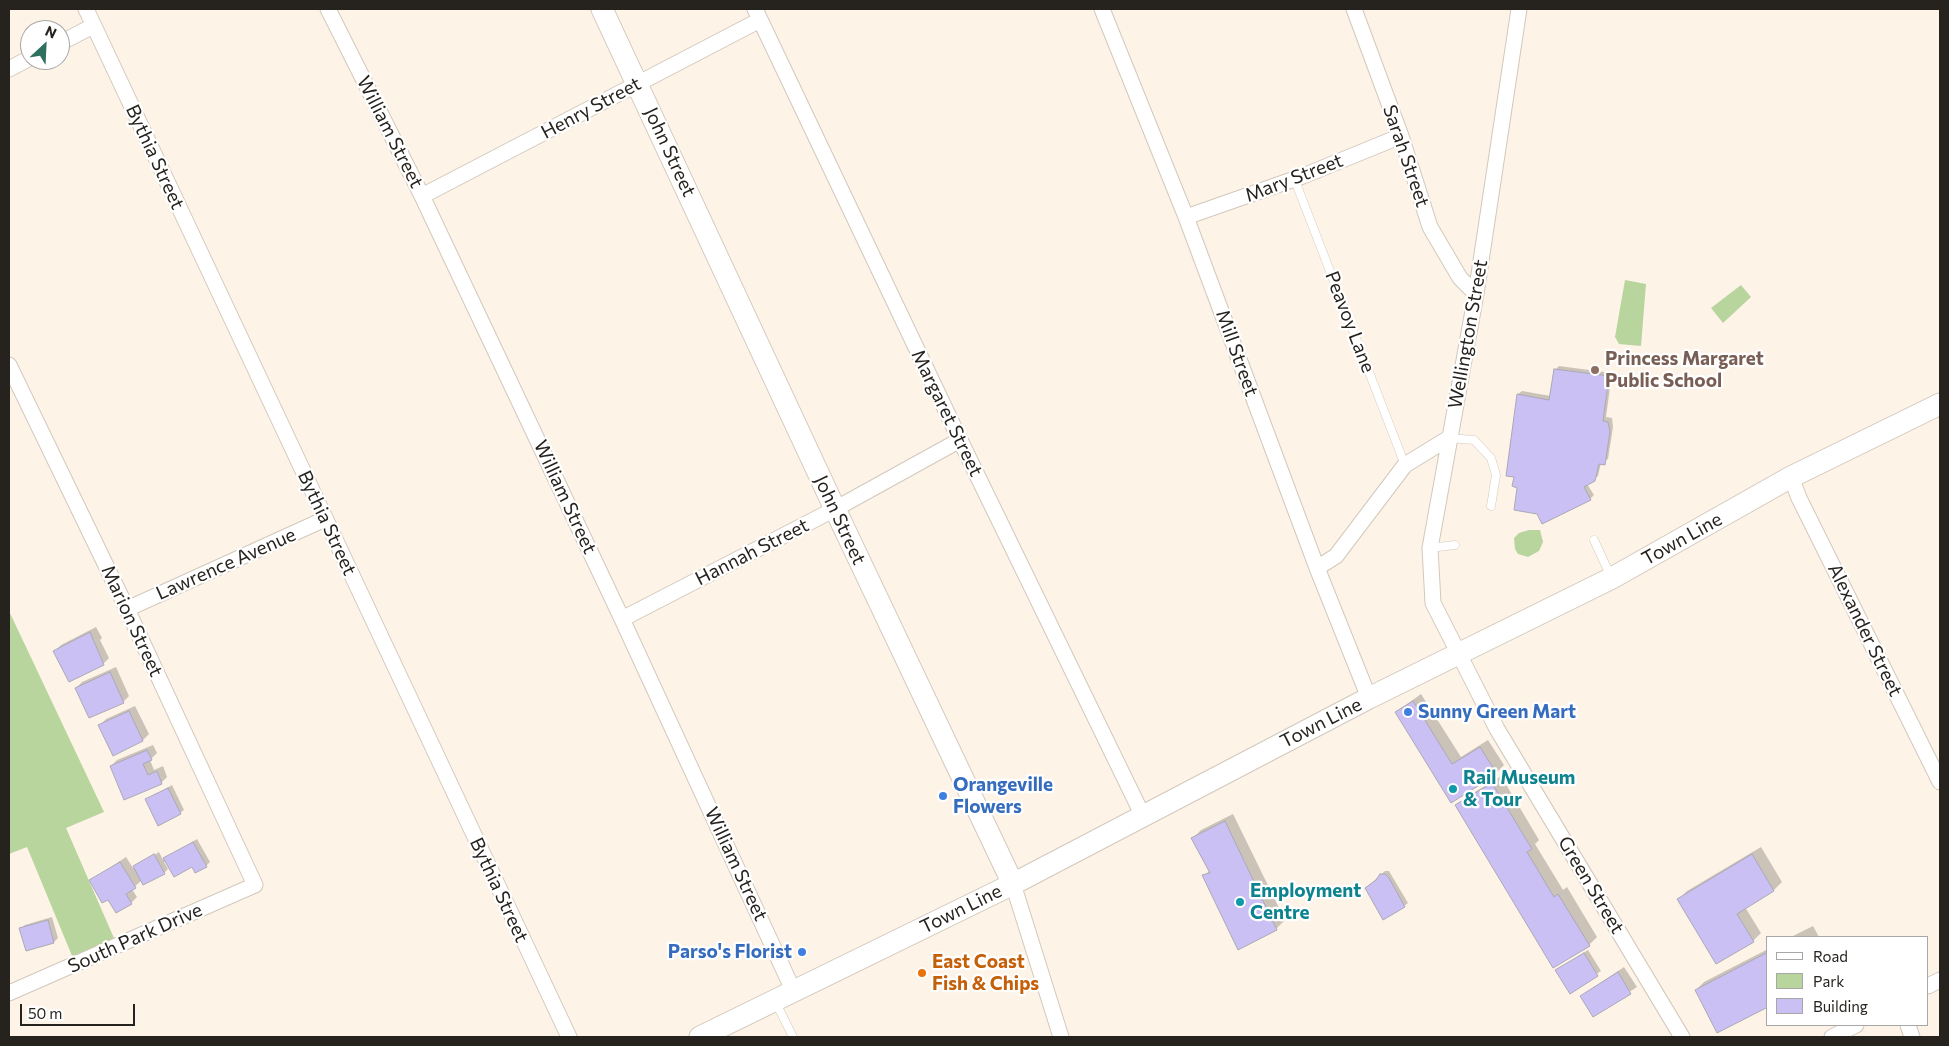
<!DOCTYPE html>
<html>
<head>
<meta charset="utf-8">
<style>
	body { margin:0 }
	#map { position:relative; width:1949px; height:1046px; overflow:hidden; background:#fef3e7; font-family:Commissioner,sans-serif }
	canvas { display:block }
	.frame { position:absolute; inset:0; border:10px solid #26221e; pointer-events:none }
	.legend { position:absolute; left:1766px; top:936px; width:162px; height:90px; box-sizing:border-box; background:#fff; border:1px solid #a8a7a5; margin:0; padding:6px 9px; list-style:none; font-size:15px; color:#26221e }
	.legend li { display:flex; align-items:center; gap:10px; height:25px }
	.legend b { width:25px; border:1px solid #a8a7a5 }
	.north { position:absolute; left:20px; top:20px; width:50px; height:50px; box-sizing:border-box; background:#fff; border:1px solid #a8a7a5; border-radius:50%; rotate:25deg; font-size:14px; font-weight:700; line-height:20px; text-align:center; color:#26221e }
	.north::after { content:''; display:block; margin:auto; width:18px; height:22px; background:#2e7060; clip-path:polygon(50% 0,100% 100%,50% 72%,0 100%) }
	.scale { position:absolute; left:20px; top:1004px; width:115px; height:22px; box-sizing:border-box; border:2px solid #26221e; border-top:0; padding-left:6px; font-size:15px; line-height:18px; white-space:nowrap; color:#26221e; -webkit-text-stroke:4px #fff; paint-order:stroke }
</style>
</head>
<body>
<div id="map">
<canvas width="1949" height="1046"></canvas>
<div class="frame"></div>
<ul class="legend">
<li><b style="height:6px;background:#fff"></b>Road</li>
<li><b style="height:14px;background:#b7d59d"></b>Park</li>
<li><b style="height:14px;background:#cac0f3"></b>Building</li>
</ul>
<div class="north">N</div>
<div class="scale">50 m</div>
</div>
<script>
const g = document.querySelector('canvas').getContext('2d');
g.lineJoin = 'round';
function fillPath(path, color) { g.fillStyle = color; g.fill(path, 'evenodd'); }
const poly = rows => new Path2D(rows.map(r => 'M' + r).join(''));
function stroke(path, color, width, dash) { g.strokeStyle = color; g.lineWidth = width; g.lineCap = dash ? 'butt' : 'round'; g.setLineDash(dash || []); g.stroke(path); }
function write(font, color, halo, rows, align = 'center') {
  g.font = font + ' Commissioner,sans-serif'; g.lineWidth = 4.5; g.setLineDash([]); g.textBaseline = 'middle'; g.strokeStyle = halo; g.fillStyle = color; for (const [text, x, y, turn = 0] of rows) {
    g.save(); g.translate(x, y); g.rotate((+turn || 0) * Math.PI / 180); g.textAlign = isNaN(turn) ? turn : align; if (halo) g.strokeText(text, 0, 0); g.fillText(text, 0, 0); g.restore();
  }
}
fillPath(poly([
	[1625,280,1646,284,1641,346,1619,344,1615,337],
	[1741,285,1751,297,1723,323,1711,308],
	[1529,530,1540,530,1543,542,1539,551,1528,557,1518,554,1515,549,1514,538,1519,533],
	[9,611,104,812,66,828,117,945,75,963,27,847,9,854]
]), '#b7d59d');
fillPath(poly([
	[1559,366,1612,373,1606,417,1612,418,1613,427,1608,459,1601,463,1598,476,1587,484,1594,495,1590,499,1538,513,1518,487,1515,476,1518,394,1522,391,1551,396,1555,370],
	[96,627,102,638,100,640,109,658,103,664,55,651,61,645],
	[116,667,129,696,123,702,90,717,76,688,82,682],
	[1421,694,1461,757,1488,740,1504,765,1496,773,1451,801,1396,712],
	[135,706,149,734,143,740,114,754,100,725,106,719],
	[153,745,157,753,150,760,154,770,163,766,167,777,161,783,111,766,117,760],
	[1501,776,1539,840,1535,844,1563,890,1567,887,1597,937,1589,945,1457,806,1465,798],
	[172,785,184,810,180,813,146,800],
	[1233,814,1285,920,1277,928,1239,948,1204,876,1210,870,1193,838,1201,830],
	[197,839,210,862,206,866,166,861,164,862,168,869,164,873,142,880,132,889,137,897,131,903,109,898,90,881,126,857,133,868,159,852,163,860],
	[1761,847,1782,882,1774,890,1745,907,1761,933,1753,941,1679,899,1687,891],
	[1385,871,1389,871,1408,903,1404,906,1366,888],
	[52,917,58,938,54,942,21,928,25,925],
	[1813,926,1819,937,1791,937],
	[1768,949,1768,1005,1696,990,1704,982],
	[1588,950,1601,971,1570,992,1557,970],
	[1624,967,1637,987,1594,1015,1581,996]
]), '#0003');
const building = poly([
	[1554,369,1609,376,1603,421,1608,422,1610,432,1605,465,1599,464,1595,481,1584,487,1591,500,1542,524,1537,514,1514,510,1517,488,1512,486,1514,477,1506,476,1517,394,1549,400,1554,369],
	[90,632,104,665,69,682,53,651,90,632],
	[110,672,124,703,89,718,75,688,110,672],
	[1413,701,1452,764,1480,747,1497,774,1451,803,1395,712,1413,701],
	[129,711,143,741,113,756,98,725,129,711],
	[147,750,152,760,143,764,148,775,157,771,162,784,124,800,110,766,147,750],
	[1492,783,1532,849,1527,852,1554,897,1558,894,1590,946,1553,968,1455,805,1492,783],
	[168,788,181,814,158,826,145,799,168,788],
	[1225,821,1277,930,1238,950,1202,875,1210,873,1191,838,1225,821],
	[193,842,207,867,195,873,192,867,174,877,163,858,193,842],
	[154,854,165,874,143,885,133,866,154,854],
	[1752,854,1774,891,1737,914,1754,942,1716,964,1677,899,1752,854],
	[120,862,136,888,126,894,132,904,116,913,108,900,102,903,89,880,120,862],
	[1380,874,1385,874,1389,878,1405,907,1383,920,1365,888,1376,880,1380,874],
	[48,920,54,943,26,951,19,928,48,920],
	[1768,952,1768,1007,1717,1033,1695,990,1768,952],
	[1584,953,1598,976,1570,994,1555,970,1584,953],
	[1618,972,1631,994,1593,1017,1580,996,1618,972]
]);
fillPath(building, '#cac0f3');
stroke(building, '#aaa8b6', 1);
const service = poly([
	[1294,178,1405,465],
	[1449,438,1474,440,1491,458,1496,475,1491,506],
	[1594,540,1611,577],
	[1430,548,1455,545],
	[775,1001,793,1037]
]);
const minor = poly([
	[86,9,569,1037],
	[328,9,422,196,622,619,793,990],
	[755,9,960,440,1142,814],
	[1102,9,1186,217,1317,568,1369,698],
	[1354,9,1401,136,1430,227,1460,278,1476,294],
	[1519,9,1476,294,1430,548,1433,603,1497,729,1682,1037],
	[60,43,93,26],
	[9,69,30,58],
	[422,196,760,20],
	[1186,217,1303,176,1401,136],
	[9,365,127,609,255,885,9,993],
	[1791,477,1799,498,1940,782],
	[1317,568,1336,556,1405,465,1449,438],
	[127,609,325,519],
	[622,619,835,509,960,440],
	[1013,884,1061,1037],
	[1928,986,1940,980],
	[1908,1025,1912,1037],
	[1832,1037,1856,1025]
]);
const secondary = poly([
	[602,9,835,509,1013,884],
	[700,1037,1013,884,1369,698,1612,578,1791,477,1940,404]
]);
stroke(service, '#d2c8bc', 9);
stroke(minor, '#d2c8bc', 17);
stroke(secondary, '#d2c8bc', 23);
stroke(service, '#fff', 8);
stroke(minor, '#fff', 15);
stroke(secondary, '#fff', 21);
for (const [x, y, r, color] of [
	[1595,370,5,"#8d6e63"],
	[1408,712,5,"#3f7fe0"],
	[1453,789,5,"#0f9aa8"],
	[943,796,5,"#3f7fe0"],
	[1240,902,5,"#0f9aa8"],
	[802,952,5,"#3f7fe0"],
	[922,973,5,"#e8710a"]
]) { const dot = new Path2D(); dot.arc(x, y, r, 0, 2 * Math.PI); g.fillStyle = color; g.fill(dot); stroke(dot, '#fff', 2); }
write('19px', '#26221e', '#fff', [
	["Henry Street",591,108,-28],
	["William Street",390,132,63],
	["John Street",670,152,65],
	["Sarah Street",1406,156,71],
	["Bythia Street",155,157,65],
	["Mary Street",1294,178,-21],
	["Peavoy Lane",1350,322,69],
	["Wellington Street",1468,334,-80],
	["Mill Street",1237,353,70],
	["Margaret Street",947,413,64],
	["William Street",565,497,65],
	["John Street",840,520,65],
	["Bythia Street",327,523,65],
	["Town Line",1682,539,-29],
	["Hannah Street",752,552,-27],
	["Lawrence Avenue",226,564,-24],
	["Marion Street",132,621,65],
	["Alexander Street",1865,630,64],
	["Town Line",1321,723,-27],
	["William Street",736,864,65],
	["Green Street",1591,885,59],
	["Bythia Street",499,890,65],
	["Town Line",961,909,-26],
	["South Park Drive",135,938,-24]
]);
write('bold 19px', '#785e54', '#fff', [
	["Princess Margaret",1605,359],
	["Public School",1605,381]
], 'left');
write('bold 19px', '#366cbe', '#fff', [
	["Sunny Green Mart",1418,712],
	["Orangeville",953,785],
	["Flowers",953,807],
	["Parso's Florist",792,952,"right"]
], 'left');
write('bold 19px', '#0d838f', '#fff', [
	["Rail Museum",1463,778],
	["& Tour",1463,800],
	["Employment",1250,891],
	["Centre",1250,913]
], 'left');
write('bold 19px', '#c56008', '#fff', [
	["East Coast",932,962],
	["Fish & Chips",932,984]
], 'left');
</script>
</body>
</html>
